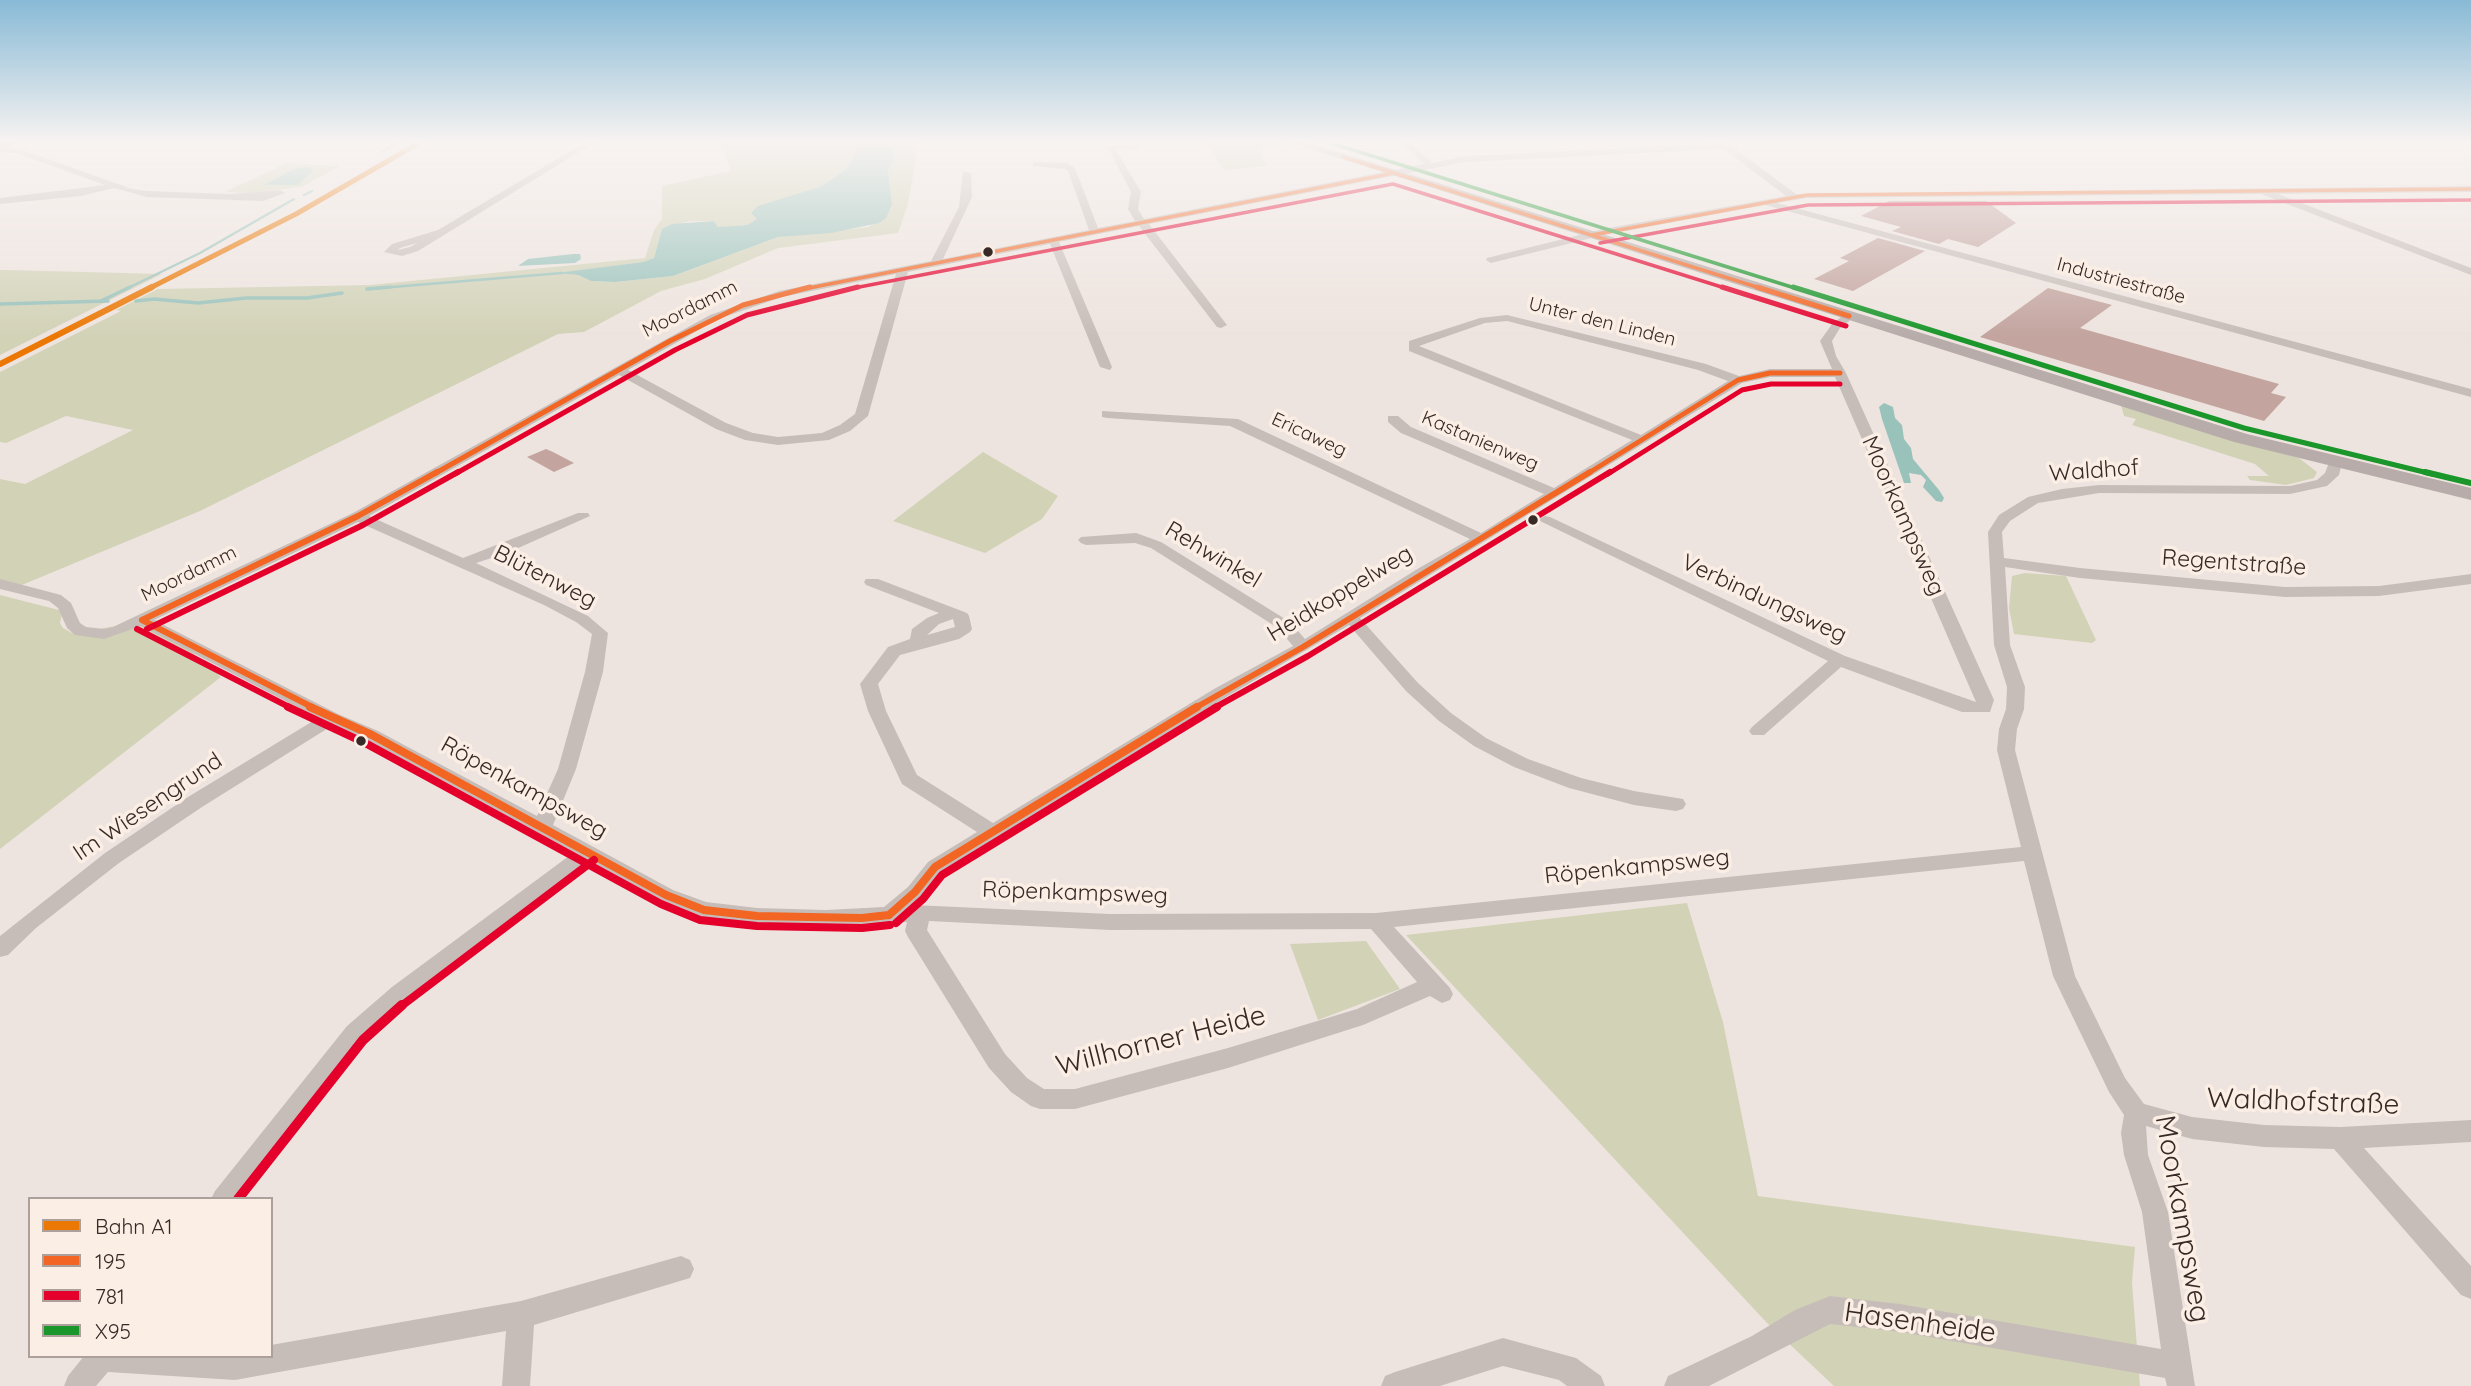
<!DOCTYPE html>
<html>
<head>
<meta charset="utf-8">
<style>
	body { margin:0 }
	#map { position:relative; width:2471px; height:1386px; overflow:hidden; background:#eee4df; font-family:Quicksand,sans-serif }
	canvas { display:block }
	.legend { position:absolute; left:28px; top:1197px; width:245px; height:161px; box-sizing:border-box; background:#fbeee5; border:2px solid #ad9f99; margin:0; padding:9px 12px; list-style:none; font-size:21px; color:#372926 }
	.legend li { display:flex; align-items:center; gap:14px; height:35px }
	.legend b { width:35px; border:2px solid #ad9f99 }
</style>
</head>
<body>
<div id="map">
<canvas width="2471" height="1386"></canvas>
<ul class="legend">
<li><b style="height:9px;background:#eb7704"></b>Bahn A1</li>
<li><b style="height:9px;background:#f26522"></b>195</li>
<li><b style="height:9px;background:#e4002b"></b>781</li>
<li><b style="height:9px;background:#1a962b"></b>X95</li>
</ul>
</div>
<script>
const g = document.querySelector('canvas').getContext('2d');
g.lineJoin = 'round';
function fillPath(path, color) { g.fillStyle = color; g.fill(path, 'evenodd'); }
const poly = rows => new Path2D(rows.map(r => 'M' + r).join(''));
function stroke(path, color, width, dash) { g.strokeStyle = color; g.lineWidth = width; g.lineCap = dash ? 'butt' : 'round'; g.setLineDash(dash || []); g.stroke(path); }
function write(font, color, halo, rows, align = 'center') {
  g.font = font + ' Quicksand,sans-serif'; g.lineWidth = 7; g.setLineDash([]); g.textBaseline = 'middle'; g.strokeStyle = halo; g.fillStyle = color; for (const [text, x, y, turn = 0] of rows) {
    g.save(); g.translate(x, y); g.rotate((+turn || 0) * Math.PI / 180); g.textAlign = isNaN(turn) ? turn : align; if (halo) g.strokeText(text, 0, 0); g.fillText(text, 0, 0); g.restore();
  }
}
fillPath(poly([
	[721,143,859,143,848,167,834,178,819,187,803,192,747,225,718,227,714,221,690,221,662,229,654,258,643,262,562,273,578,275,591,281,615,282,673,276,778,237,869,227,892,204,888,171,894,160,891,143,914,143,916,146,916,159,908,204,898,233,778,248,705,279,661,291,584,332,558,334,200,511,17,587,0,583,0,479,25,484,133,430,66,416,6,443,0,442,0,372,121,311,116,310,158,289,370,285,645,258,654,230,662,219,662,186,731,171],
	[1205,143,1281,143,1259,151,1266,166,1224,170],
	[287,163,340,166,302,187,247,193,225,192],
	[0,270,7,270,162,274,0,355],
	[2121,405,2299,458,2317,472,2314,478,2286,485,2250,480,2247,476,2269,476,2255,464,2132,425,2136,419,2124,416],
	[983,452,1058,496,1042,519,985,553,893,521],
	[2025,573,2066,576,2096,640,2092,643,2014,634,2009,608,2012,576],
	[0,595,59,610,62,614,60,623,63,628,72,633,156,620,221,677,0,849],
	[1687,903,1723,1022,1758,1196,2135,1247,2132,1283,2140,1386,1834,1386,1767,1323,1406,935],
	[1366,941,1400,989,1318,1020,1290,944]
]), '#d2d2b7');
fillPath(poly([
	[859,143,891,143,894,160,888,171,892,204,886,218,879,223,831,233,778,237,673,276,615,282,591,281,578,275,557,273,643,262,654,258,662,229,672,224,714,221,718,227,747,225,757,219,751,213,758,206,819,187,834,178,848,167],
	[308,167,313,171,298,185,264,185,292,170],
	[573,254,580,254,581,259,575,263,518,266,528,259],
	[1884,403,1893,407,1895,418,1902,425,1904,439,1911,448,1913,459,1939,490,1944,498,1942,502,1936,501,1923,487,1926,480,1921,475,1909,473,1911,483,1904,483,1882,419,1879,407]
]), '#99c2bb');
stroke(poly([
	[382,152,396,143],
	[304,195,312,191],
	[126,289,200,253,294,199],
	[368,289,562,273]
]), '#99c2bb', 2.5);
stroke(poly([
	[367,289,390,287],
	[101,301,130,287],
	[136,301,154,299,198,303,246,298,307,298,342,293],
	[0,304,108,301]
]), '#99c2bb', 3.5);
fillPath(poly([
	[1889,201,1986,201,2016,223,1978,247,1948,239,1939,244,1892,231,1901,227,1861,216],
	[1878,238,1925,251,1853,291,1814,279,1849,261,1840,258],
	[2048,288,2112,305,2080,328,2279,384,2271,393,2286,397,2264,421,1980,337],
	[546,449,553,452,574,463,554,472,527,457]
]), '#c3a49f');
fillPath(poly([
	[584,143,594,143,418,251,402,256,384,252,392,244,438,230,584,143],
	[417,243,410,247,398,250,400,248,417,243],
	[1402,143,1411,143,1433,163,1465,156,1727,143,1796,194,2471,186,2471,192,2278,194,2471,268,2471,275,2261,194,1807,198,1777,203,2471,389,2471,397,1765,205,1604,235,1491,263,1486,260,1487,258,1603,229,1786,196,1724,149,1465,162,1149,224,1227,325,1221,328,1217,327,1139,226,1059,242,1112,367,1110,370,1100,367,1050,244,908,272,868,416,850,431,829,440,778,445,745,440,716,429,619,375,369,516,463,558,578,513,588,513,590,516,507,553,476,563,588,616,608,633,603,672,576,769,553,825,673,890,706,902,757,908,826,910,884,907,908,887,928,862,977,832,902,784,868,711,860,684,888,647,910,639,912,629,927,618,939,613,866,585,864,582,866,579,878,579,967,613,969,616,972,629,970,632,959,639,900,655,878,684,886,711,917,775,993,823,1214,689,1293,646,1278,628,1151,548,1135,543,1086,545,1081,543,1078,540,1081,537,1136,533,1161,542,1290,622,1305,639,1419,568,1470,539,1230,426,1107,418,1102,417,1102,411,1238,419,1481,533,1544,494,1401,433,1388,422,1388,416,1398,416,1411,427,1554,488,1632,440,1409,351,1409,341,1480,318,1507,315,1706,364,1739,376,1770,369,1832,369,1820,341,1832,324,1845,314,1853,314,1853,318,1840,328,1832,341,1836,356,1846,373,1994,700,1990,712,1962,712,1841,667,1764,735,1752,735,1749,731,1752,727,1828,661,1538,520,1545,516,1550,517,1845,656,1976,702,1835,377,1770,377,1742,383,1360,618,1418,683,1451,713,1486,738,1528,759,1581,778,1634,791,1683,799,1686,804,1683,809,1676,811,1634,805,1569,788,1514,767,1474,746,1439,721,1406,691,1349,625,1226,697,942,872,913,905,1110,914,1376,913,2021,847,1997,750,1999,729,2006,709,2007,687,1994,645,1988,532,1999,515,2028,497,2062,489,2099,485,2290,486,2317,480,2325,473,2330,460,2340,460,2342,463,2339,475,2327,486,2290,494,2099,493,2038,503,2010,521,2002,532,2004,558,2080,568,2285,587,2379,586,2471,574,2471,584,2379,596,2285,597,2080,578,2005,567,2010,645,2025,687,2024,709,2017,729,2015,750,2075,976,2125,1078,2144,1104,2192,1117,2264,1125,2340,1127,2471,1120,2471,1142,2364,1148,2471,1266,2471,1299,2461,1295,2334,1149,2264,1147,2192,1139,2146,1126,2148,1155,2168,1212,2195,1386,2167,1386,2165,1378,1900,1332,1830,1324,1709,1386,1664,1386,1668,1376,1752,1336,1795,1310,1830,1296,1900,1304,2161,1349,2142,1212,2124,1155,2121,1133,2124,1115,2109,1092,2053,976,2024,861,1394,927,1450,988,1453,994,1450,1000,1442,1003,1430,996,1363,1025,1228,1068,1075,1109,1040,1109,1031,1106,1011,1092,989,1068,908,937,905,931,907,922,826,926,757,924,704,918,659,900,589,862,408,999,363,1040,240,1199,211,1199,215,1191,347,1026,392,987,573,853,366,739,333,725,202,807,119,863,36,928,8,955,0,957,0,936,105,853,188,797,318,718,141,626,104,639,75,635,67,628,58,608,49,601,0,589,0,579,61,595,71,603,80,623,86,627,104,629,113,627,353,513,710,315,779,291,931,261,959,207,963,171,971,173,972,197,943,259,1089,230,1068,171,1065,169,1033,166,1033,162,1067,163,1075,168,1098,228,1135,221,1128,209,1131,192,1107,146,1140,144,1144,147,1116,150,1141,192,1138,209,1144,219,1424,164,1402,143],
	[896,274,855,414,840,425,822,433,778,437,753,433,726,423,628,370,718,319,782,297,896,274],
	[1507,321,1698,370,1728,381,1641,435,1419,346,1485,323,1507,321],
	[358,522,544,605,576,622,592,634,585,672,558,769,537,816,378,731,338,714,154,620,358,522],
	[953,619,955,627,927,635,939,624,953,619],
	[929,921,1110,930,1371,929,1417,982,1357,1009,1228,1048,1075,1089,1044,1089,1027,1078,1005,1054,927,930,929,921],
	[0,146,20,149,132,189,147,191,230,194,280,190,285,193,263,201,147,197,114,188,81,196,0,204,0,198,105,185,16,153,0,152,0,146],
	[681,1256,690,1260,694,1269,690,1278,534,1325,530,1386,502,1386,506,1331,235,1380,108,1372,96,1386,64,1386,68,1376,84,1356,271,1356,271,1345,521,1301,681,1256],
	[1503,1338,1576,1358,1601,1376,1605,1386,1567,1386,1559,1380,1503,1366,1440,1386,1381,1386,1385,1376,1395,1372,1503,1338]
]), '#c7bdb8');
fillPath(poly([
	[1291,143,1309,143,2247,434,2471,488,2471,500,2234,442,1291,143]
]), '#b7aca9');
fillPath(poly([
	[0,143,17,143,0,152,0,143]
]), '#b5aba8');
stroke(poly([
	[1343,157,1763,289],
	[1592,235,1807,195,2471,189],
	[804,289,1394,173]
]), '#f26522', 3.5);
stroke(poly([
	[1757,287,1849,316],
	[434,474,670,341,743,305,810,287],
	[1587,474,1738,380,1770,373,1840,373]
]), '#f26522', 5);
stroke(poly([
	[142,620,358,516,437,472],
	[142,620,314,708],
	[1195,708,1303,647,1590,472]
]), '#f26522', 6);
stroke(poly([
	[310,707,372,735,666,895,704,910,757,916,862,918,889,915],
	[889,915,915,892,935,867,1197,707]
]), '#f26522', 8);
stroke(poly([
	[1600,243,1808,205,2471,200],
	[849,289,1393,184,1728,289]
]), '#e4002b', 3.5);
stroke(poly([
	[1722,287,1846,326],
	[455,474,675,350,747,315,858,287],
	[1608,474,1742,390,1771,384,1840,384]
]), '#e4002b', 5);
stroke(poly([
	[137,629,291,708],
	[147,629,363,525,458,472],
	[1214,708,1308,656,1610,472]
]), '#e4002b', 6);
stroke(poly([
	[288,707,367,744,661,904,700,920,757,926,862,928,890,925],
	[896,923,923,899,942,875,1217,707],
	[400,1007,594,860]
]), '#e4002b', 8);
stroke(poly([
	[238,1199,363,1040,402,1005]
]), '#e4002b', 10);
stroke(poly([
	[1331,143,1798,289]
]), '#1a962b', 3.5);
stroke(poly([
	[1793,287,2244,428,2432,474]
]), '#1a962b', 5);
stroke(poly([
	[2425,472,2471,483]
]), '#1a962b', 6);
stroke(poly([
	[148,289,296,214,419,143]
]), '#eb7704', 5);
stroke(poly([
	[0,364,152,287]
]), '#eb7704', 6);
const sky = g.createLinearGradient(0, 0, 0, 337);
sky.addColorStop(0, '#88bad6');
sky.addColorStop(0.42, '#f7f3f1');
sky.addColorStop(1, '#f7f3f100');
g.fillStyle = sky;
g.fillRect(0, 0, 2471, 337);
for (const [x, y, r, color] of [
	[988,252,6,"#372926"],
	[1533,520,6,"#372926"],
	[361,741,6,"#372926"]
]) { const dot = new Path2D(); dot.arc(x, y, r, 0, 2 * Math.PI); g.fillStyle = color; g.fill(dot); stroke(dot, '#fbeee5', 2.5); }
write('19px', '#372926', '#fbeee5', [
	["Industriestraße",2121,281,15],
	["Moordamm",690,309,-27],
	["Unter den Linden",1602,322,14],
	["Ericaweg",1309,435,25],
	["Kastanienweg",1480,441,23],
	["Moordamm",189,574,-26]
]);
write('23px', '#372926', '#fbeee5', [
	["Waldhof",2094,471,-4],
	["Moorkampsweg",1903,516,66],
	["Rehwinkel",1213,555,31],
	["Regentstraße",2234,563,4],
	["Blütenweg",545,577,27],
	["Heidkoppelweg",1340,594,-31],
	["Verbindungsweg",1764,599,25],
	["Röpenkampsweg",524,788,29],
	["Im Wiesengrund",148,807,-34],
	["Röpenkampsweg",1637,867,-6],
	["Röpenkampsweg",1075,893,2]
]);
write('28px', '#372926', '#fbeee5', [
	["Willhorner Heide",1161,1041,-14],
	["Waldhofstraße",2303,1102,2],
	["Moorkampsweg",2182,1219,80],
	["Hasenheide",1920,1323,8]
]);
</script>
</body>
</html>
